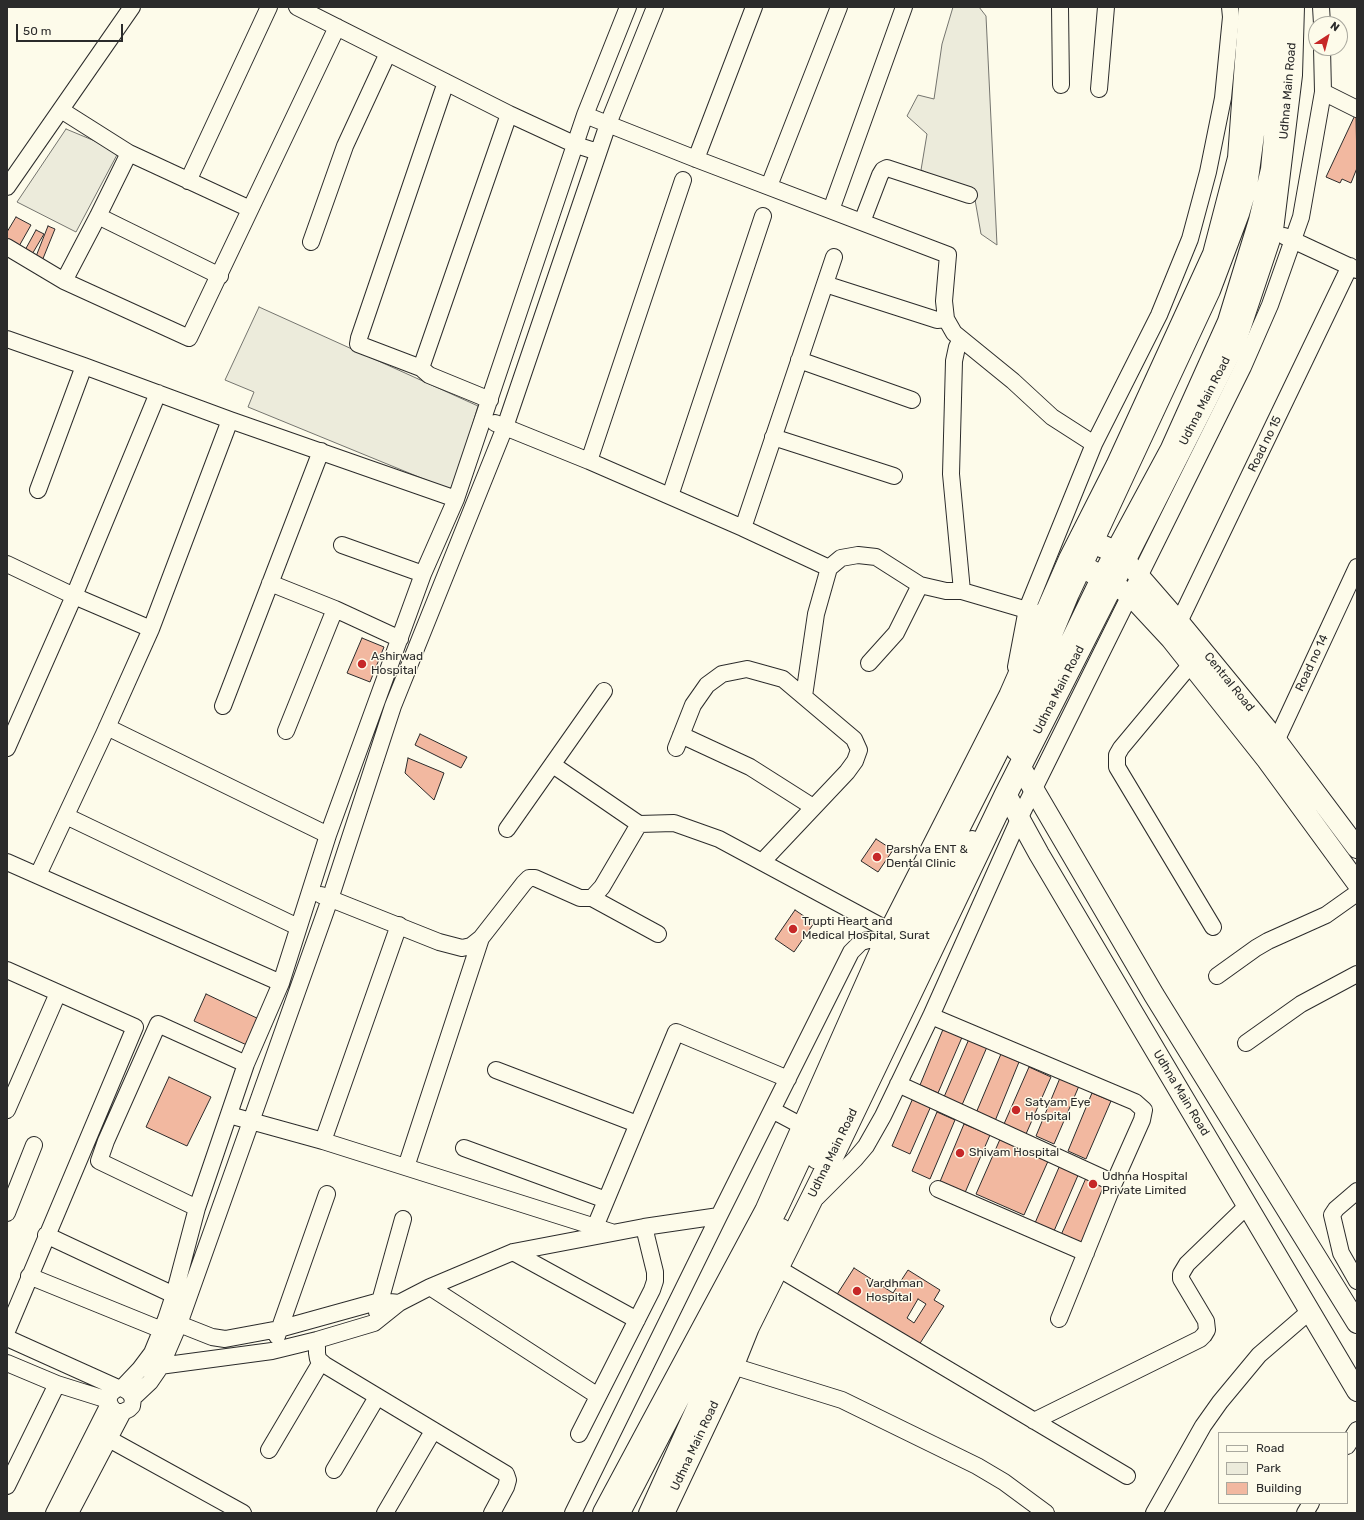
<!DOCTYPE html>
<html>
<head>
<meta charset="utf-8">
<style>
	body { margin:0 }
	#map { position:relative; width:1364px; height:1520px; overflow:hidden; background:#fdfbea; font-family:Rubik,sans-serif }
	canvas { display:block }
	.frame { position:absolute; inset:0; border:8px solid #2b2b2b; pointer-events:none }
	.legend { position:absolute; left:1218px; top:1432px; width:130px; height:72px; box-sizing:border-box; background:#fdfbea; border:1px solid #a9a89e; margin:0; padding:5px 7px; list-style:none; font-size:12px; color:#2b2b2b }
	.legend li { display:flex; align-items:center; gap:8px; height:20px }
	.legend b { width:20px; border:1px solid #a9a89e }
	.north { position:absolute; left:1308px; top:16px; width:40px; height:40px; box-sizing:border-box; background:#fdfbea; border:1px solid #a9a89e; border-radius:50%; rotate:36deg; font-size:11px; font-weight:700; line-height:16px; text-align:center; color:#2b2b2b }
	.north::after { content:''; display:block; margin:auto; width:14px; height:18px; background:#c62828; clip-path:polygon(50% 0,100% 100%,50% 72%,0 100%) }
	.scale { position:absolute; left:16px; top:24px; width:107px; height:18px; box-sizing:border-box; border:2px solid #2b2b2b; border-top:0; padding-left:5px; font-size:12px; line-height:14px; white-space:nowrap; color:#2b2b2b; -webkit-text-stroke:3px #fdfbea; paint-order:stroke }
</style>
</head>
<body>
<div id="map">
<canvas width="1364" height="1520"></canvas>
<div class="frame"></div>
<ul class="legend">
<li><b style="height:5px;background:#fdfbea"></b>Road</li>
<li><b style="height:11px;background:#ecebdb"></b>Park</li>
<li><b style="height:11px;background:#f2b8a0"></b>Building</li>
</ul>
<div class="north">N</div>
<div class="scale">50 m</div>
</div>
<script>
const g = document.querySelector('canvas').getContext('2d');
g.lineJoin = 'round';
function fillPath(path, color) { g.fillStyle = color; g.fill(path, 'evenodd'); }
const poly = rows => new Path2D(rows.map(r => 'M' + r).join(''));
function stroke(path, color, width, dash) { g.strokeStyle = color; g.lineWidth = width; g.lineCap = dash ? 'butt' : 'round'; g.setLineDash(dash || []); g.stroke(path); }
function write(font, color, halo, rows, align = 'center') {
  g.font = font + ' Rubik,sans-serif'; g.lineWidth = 3; g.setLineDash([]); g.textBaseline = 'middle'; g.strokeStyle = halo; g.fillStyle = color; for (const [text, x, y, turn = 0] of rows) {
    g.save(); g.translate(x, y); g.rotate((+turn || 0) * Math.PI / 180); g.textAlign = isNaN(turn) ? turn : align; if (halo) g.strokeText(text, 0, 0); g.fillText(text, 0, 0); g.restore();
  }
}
const green = poly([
	[953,7,979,7,986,16,997,245,981,234,974,194,921,170,927,134,907,116,918,95,934,99,942,44,953,7],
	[66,129,119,151,76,232,17,202,66,129],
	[259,307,478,406,453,491,248,407,254,392,225,380,259,307]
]);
fillPath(green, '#ecebdb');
stroke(green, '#74746e', 1);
const building = poly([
	[1356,113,1357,168,1351,183,1342,179,1340,183,1326,177,1356,113],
	[16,217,31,225,18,248,7,242,7,232,16,217],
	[48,226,55,229,42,261,35,259,48,226],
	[36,230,44,234,31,256,24,252,36,230],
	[362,638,384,647,370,682,347,673,362,638],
	[420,734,467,757,461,768,415,745,420,734],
	[408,758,444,773,434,800,405,773,408,758],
	[876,839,893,850,878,872,861,861,876,839],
	[795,910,814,923,794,952,775,939,795,910],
	[206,994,261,1020,249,1046,194,1021,206,994],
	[944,1027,963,1035,938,1093,920,1085,944,1027],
	[969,1039,987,1047,962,1105,944,1097,969,1039],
	[1001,1054,1019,1062,995,1121,976,1113,1001,1054],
	[1029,1067,1051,1077,1026,1134,1004,1124,1029,1067],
	[169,1077,211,1097,187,1146,146,1127,169,1077],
	[1060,1078,1079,1086,1054,1144,1036,1136,1060,1078],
	[1092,1093,1111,1101,1086,1159,1068,1151,1092,1093],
	[913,1098,931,1106,910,1154,892,1146,913,1098],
	[937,1112,955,1120,930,1179,912,1171,937,1112],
	[964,1124,990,1135,964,1195,939,1184,964,1124],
	[1001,1137,1049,1159,1024,1215,976,1194,1001,1137],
	[1060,1165,1079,1173,1054,1231,1035,1223,1060,1165],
	[1086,1178,1109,1188,1084,1245,1061,1235,1086,1178],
	[854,1268,893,1293,908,1270,940,1290,934,1300,944,1306,917,1348,836,1296,854,1268],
	[918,1299,926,1304,914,1323,907,1318,918,1299]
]);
fillPath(building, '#f2b8a0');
stroke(building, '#2b2b2b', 1);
const minor = poly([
	[297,7,509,114,576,145,598,152],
	[1060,7,1061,85],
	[1321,7,1322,24],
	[446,82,359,338,358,344,421,368,429,375,490,400],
	[1099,89,1106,7],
	[1323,92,1357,109],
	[61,110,129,153,250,209],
	[585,115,696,159,948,255,944,301,946,319,954,333,1013,381,1052,417,1094,444],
	[696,159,754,7],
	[188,181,269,7],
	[769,186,839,7],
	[7,187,132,7],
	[831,210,904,7],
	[98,216,220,276],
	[862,222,880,175,883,170,887,168,969,195],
	[1284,236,1357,270],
	[311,242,345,146,388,53],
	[7,247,64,281,189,338,337,27],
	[64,281,98,216,129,153],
	[825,284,937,320,946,319],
	[7,339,84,366,230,420,456,499],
	[961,339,957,347,954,361,951,474,962,591],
	[799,360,912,400],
	[421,368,509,114],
	[495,423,589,461,743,528,829,568],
	[773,437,894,476],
	[589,461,683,180],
	[38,490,84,366],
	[670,496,763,216],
	[743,528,834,257],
	[342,545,423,574],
	[7,564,74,596,151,629],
	[270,583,335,609,400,639],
	[1179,622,1350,266],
	[869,663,896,633,920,585],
	[1191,664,1121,748,1117,755,1117,767,1213,927],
	[1016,667,1027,609,1094,444,1159,315,1190,239,1208,172,1223,98,1231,17,1230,7],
	[804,696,816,614,829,568,841,558,858,555,876,557,920,585,946,591,962,591,1037,613],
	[223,706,321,451],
	[107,727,328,835],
	[286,731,335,609],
	[681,735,750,767,813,807],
	[7,748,74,596,158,393],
	[676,748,693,705,707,685,722,674,747,669,783,679,854,739,859,750,855,761,847,772,762,862],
	[1272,750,1357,567],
	[1015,752,1100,576,1169,448,1226,321,1257,220,1269,169,1272,137,1276,7],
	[553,765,639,824,674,823,719,839,899,936],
	[66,816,298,927],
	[507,829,604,691],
	[7,862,281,983],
	[38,875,104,734,151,629,230,420],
	[321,895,439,942,462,948,471,946,481,938,524,883,529,878,535,878,580,898,592,898,658,934],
	[592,898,602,887,639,824],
	[7,970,135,1027,7,1331],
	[1217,976,1256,948,1268,941,1326,915,1357,893],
	[931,1016,1135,1102,1144,1110,1142,1120,1114,1183,1059,1319],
	[1246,1043,1301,1004,1357,974],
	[496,1070,637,1124],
	[898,1084,1114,1183],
	[7,1110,58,993],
	[772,1110,804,1127],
	[229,1115,323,1141,611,1232],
	[323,1141,399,925],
	[464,1148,606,1200],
	[815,1160,972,839],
	[406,1167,481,938],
	[938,1189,1086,1253],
	[1357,1191,1336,1209,1332,1215,1341,1253,1357,1281],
	[817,1197,855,1159,866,1146,883,1116,931,1016,1019,819,1243,367,1270,305,1301,217,1323,92,1322,48],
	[197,1208,99,1161,106,1141,158,1024,246,1064],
	[7,1213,34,1145],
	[595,1227,676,1032,788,1079],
	[46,1235,174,1295],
	[513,1252,637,1320],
	[776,1267,1127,1476],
	[29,1276,162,1330],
	[430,1287,598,1396],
	[377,1312,403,1219],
	[169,1320,212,1337,225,1339,279,1329,380,1301,399,1303],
	[277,1336,327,1194],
	[7,1338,118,1388],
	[317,1340,317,1353,318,1359,325,1365,506,1474,508,1480,506,1487,492,1513],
	[7,1363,57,1384,108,1400],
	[723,1363,842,1400,977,1466,1004,1482,1046,1513],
	[152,1367,272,1351,317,1340,374,1323,399,1303,430,1287,513,1252,644,1227,719,1216],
	[122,1388,140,1369,152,1353,166,1319,174,1295,197,1208,246,1064,281,983,328,835,423,574,456,499,585,115,628,7],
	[133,1398,129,1392,122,1388,118,1388,111,1393,108,1400,111,1407,116,1412,123,1412,129,1409,132,1406,133,1398,150,1382,161,1366,179,1324,330,899,393,706,505,427,608,124,655,7],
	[1034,1421,1200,1339,1204,1335,1207,1330,1206,1321,1181,1279,1181,1274,1187,1264,1248,1205],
	[579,1434,652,1290,655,1281,655,1272,644,1227],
	[109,1439,243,1513],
	[1347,1446,1357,1430],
	[269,1450,321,1362],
	[334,1470,377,1397],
	[7,1486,57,1384],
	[54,1513,109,1404],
	[70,1513,123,1412],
	[385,1513,433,1431],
	[573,1513,719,1216,851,952,861,942,868,940,886,940],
	[622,1513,780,1208,902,947,1028,697,1071,594,1212,291,1241,214,1249,187,1262,90,1264,47,1263,7],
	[647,1513,705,1385,782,1227],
	[1154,1513,1203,1426,1220,1402,1259,1355,1310,1311],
	[1305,1513,1311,1503]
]);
const major = poly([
	[1125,560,1179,622,1276,740,1357,848],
	[1113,584,1131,596,1171,639,1267,760,1357,883],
	[1020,766,1154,995,1357,1323],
	[1006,794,1039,854,1357,1391]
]);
const highway = poly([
	[1081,537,1113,551,1125,560],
	[1070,559,1113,584],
	[604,1513,766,1211,886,940,1010,696,1070,559,1117,466,1214,254,1239,158,1250,7],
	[663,1513,732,1367,748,1327,821,1180,1006,794,1234,344,1272,230,1291,75,1293,7]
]);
stroke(minor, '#2b2b2b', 18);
stroke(major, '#2b2b2b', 22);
stroke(highway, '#2b2b2b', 24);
stroke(minor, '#fdfbea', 16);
stroke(major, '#fdfbea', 20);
stroke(highway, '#fdfbea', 22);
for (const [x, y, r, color] of [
	[362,664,5,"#c62828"],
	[877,857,5,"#c62828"],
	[793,929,5,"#c62828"],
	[1016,1110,5,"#c62828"],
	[960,1153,5,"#c62828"],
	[1093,1184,5,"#c62828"],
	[857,1291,5,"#c62828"]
]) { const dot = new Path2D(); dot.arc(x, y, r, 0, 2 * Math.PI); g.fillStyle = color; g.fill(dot); stroke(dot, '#fdfbea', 1.5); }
write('12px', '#2b2b2b', '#fdfbea', [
	["Udhna Main Road",1288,91,-85],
	["Udhna Main Road",1205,401,-63],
	["Road no 15",1265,444,-64],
	["Road no 14",1312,663,-65],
	["Central Road",1229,682,51],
	["Udhna Main Road",1059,690,-63],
	["Udhna Main Road",1181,1093,59],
	["Udhna Main Road",833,1153,-64],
	["Udhna Main Road",695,1446,-65]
]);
write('12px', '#2b2b2b', '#fdfbea', [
	["Ashirwad",371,657],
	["Hospital",371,671],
	["Parshva ENT &",886,850],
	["Dental Clinic",886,864],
	["Trupti Heart and",802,922],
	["Medical Hospital, Surat",802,936],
	["Satyam Eye",1025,1103],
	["Hospital",1025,1117],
	["Shivam Hospital",969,1153],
	["Udhna Hospital",1102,1177],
	["Private Limited",1102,1191],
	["Vardhman",866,1284],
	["Hospital",866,1298]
], 'left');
</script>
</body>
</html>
